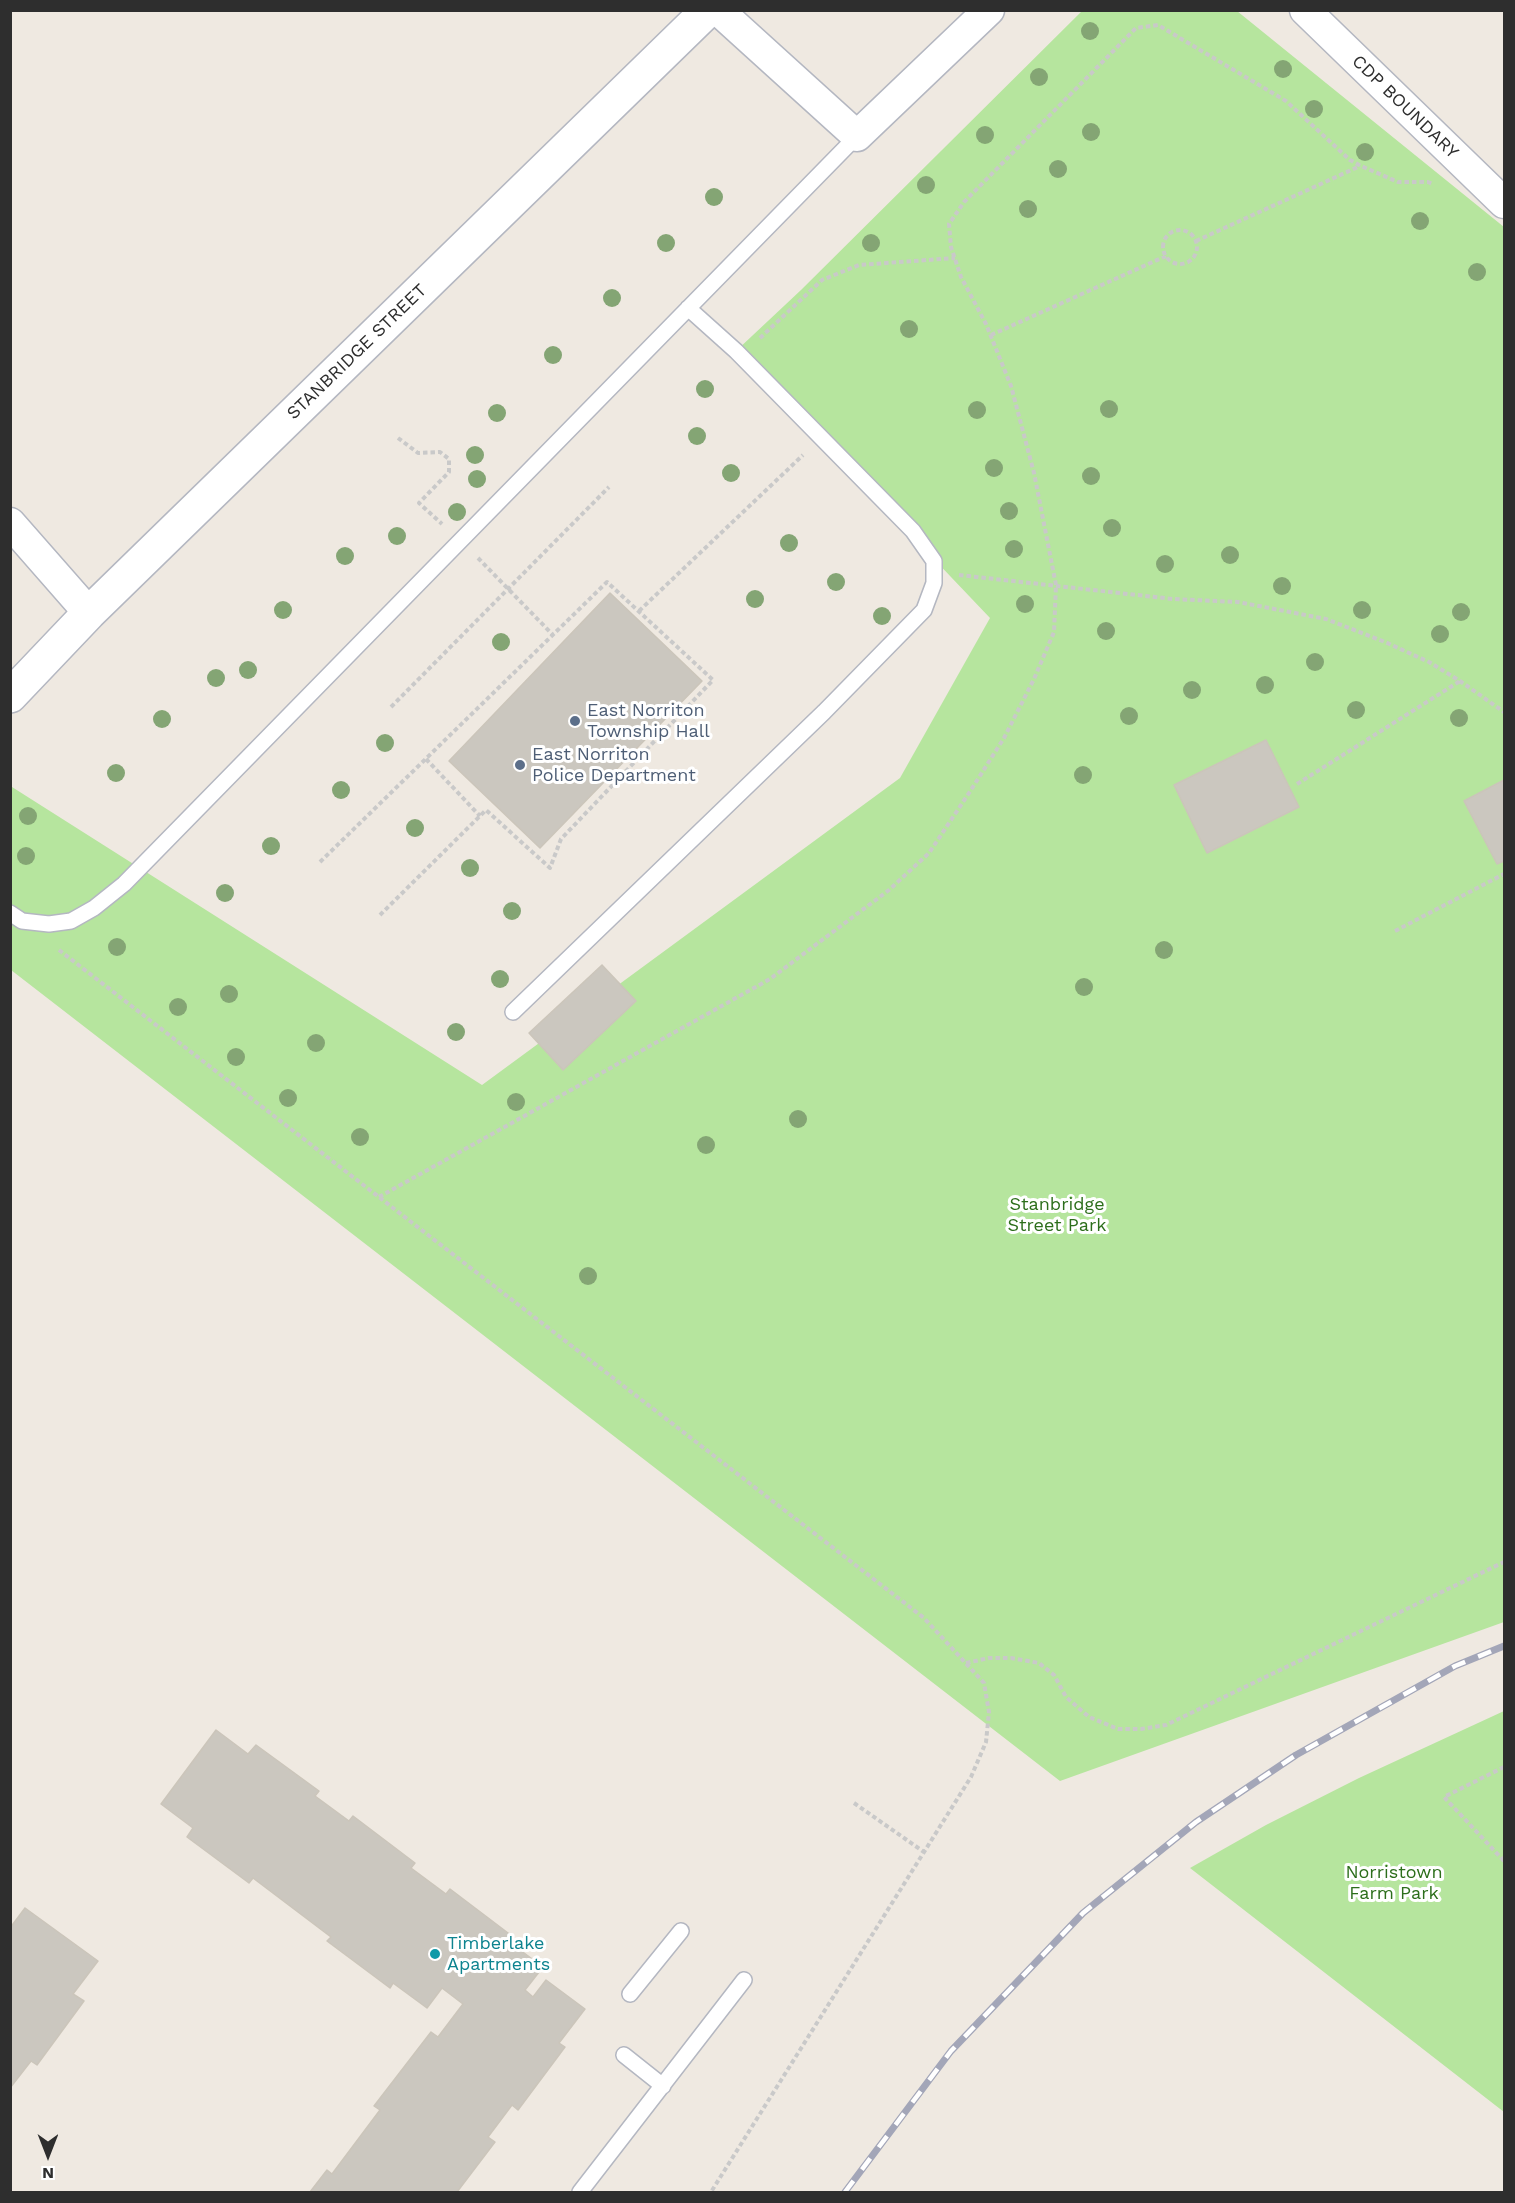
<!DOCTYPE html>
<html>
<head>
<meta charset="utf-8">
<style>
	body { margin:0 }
	#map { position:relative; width:1515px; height:2203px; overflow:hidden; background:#efe9e1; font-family:"Work Sans",sans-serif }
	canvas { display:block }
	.frame { position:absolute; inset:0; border:12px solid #2e2e2e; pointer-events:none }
	.north { position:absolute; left:18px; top:2125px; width:60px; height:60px; -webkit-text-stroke:4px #fff; paint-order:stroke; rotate:180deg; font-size:16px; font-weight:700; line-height:24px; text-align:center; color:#2e2e2e }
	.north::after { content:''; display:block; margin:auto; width:21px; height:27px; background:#2e2e2e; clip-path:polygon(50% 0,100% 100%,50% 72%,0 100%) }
</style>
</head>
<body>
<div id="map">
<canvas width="1515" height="2203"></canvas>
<div class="frame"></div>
<div class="north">N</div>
</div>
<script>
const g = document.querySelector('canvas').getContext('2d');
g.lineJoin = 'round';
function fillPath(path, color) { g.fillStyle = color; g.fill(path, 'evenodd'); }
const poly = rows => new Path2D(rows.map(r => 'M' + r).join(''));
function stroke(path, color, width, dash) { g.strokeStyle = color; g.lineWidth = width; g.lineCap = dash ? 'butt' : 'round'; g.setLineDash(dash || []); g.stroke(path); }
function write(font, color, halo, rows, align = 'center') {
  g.font = font + ' "Work Sans",sans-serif'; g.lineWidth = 6; g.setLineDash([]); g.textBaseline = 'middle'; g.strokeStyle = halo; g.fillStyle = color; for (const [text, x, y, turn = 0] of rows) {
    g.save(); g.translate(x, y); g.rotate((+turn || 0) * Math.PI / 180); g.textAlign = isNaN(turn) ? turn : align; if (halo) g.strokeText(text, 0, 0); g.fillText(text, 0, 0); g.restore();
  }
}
fillPath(poly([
	[1082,11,1237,11,1504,227,1504,1622,1060,1781,11,970,10,789,12,787,482,1085,900,778,990,618,736,351,801,290],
	[1504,1711,1504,2112,1190,1868,1266,1825,1359,1778]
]), '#b6e59e');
const building = poly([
	[610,593,702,681,540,848,449,761,610,593],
	[1266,740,1299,807,1207,853,1174,785,1266,740],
	[1504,780,1504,861,1497,864,1464,801,1504,780],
	[602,965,636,1001,563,1070,529,1033,602,965],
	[216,1730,248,1754,256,1745,319,1791,315,1796,349,1821,353,1816,415,1863,411,1868,446,1894,450,1889,512,1936,508,1941,543,1967,525,1990,533,1997,546,1980,585,2009,559,2043,565,2047,518,2110,512,2105,488,2137,495,2142,457,2192,310,2192,327,2170,332,2174,380,2110,374,2106,431,2032,438,2037,463,2004,442,1988,427,2008,393,1983,390,1988,327,1941,331,1937,253,1878,249,1883,187,1837,193,1828,161,1804,216,1730],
	[25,1908,98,1961,73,1994,84,2001,37,2065,31,2061,10,2088,10,1928,25,1908]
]);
fillPath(building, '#cbc7bf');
stroke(building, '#cbc5ba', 1.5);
const service = poly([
	[10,913,22,921,49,924,71,921,94,908,124,884,857,136],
	[513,1012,824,712,924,610,934,583,934,561,913,531,736,351,688,308],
	[630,1994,681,1931],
	[624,2055,663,2086],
	[580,2192,744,1980]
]);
const minor = poly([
	[718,10,857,136,989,10],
	[1305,10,1504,203],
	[10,523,89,613]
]);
const tertiary = poly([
	[10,696,89,613,708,10]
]);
stroke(service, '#b4b7c1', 18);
stroke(minor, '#b4b7c1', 33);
stroke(tertiary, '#b4b7c1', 36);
stroke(poly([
	'1163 247a17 17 0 1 1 34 0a17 17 0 1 1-34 0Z',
	[1196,241,1360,166],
	[991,335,1166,256],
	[760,338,822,280,859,265,955,258],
	[398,438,418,453,440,452,449,459,449,472,419,503,442,524],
	[478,558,553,635],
	[959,575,1173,599,1238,602,1326,619,1385,642,1429,662,1460,681,1504,712],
	[639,611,803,455],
	[391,707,609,487],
	[426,759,480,816],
	[1297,784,1460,681],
	[320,862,607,582,713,680,561,839,550,868,486,810,380,915],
	[1395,931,1504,874],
	[59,950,924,1618,984,1683,989,1712,986,1742,971,1777,711,2192],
	[379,1197,770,979,889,890,929,853,969,793,1004,738,1034,679,1054,632,1056,585,1034,473,1011,386,986,324,961,277,951,247,949,224,964,202,1136,28,1158,25,1286,101,1350,160,1361,166,1398,182,1428,182,1433,184],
	[966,1663,989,1658,1011,1658,1039,1663,1054,1675,1066,1697,1089,1717,1118,1729,1141,1729,1166,1725,1504,1562],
	[1504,1767,1444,1797,1504,1861],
	[854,1803,924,1852]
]), '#c9c9c9', 4, [4.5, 3]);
stroke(service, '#fff', 15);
stroke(minor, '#fff', 30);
stroke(tertiary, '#fff', 33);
const rail = poly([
	[845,2192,951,2051,1083,1913,1196,1822,1296,1755,1455,1666,1504,1646]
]);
stroke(rail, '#a3a6b8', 7);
stroke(rail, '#fff', 4.5, [14]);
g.fillStyle = '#84a574';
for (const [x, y] of [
	[1090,31],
	[1283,69],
	[1039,77],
	[1314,109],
	[1091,132],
	[985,135],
	[1365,152],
	[1058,169],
	[926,185],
	[714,197],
	[1028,209],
	[1420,221],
	[666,243],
	[871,243],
	[1477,272],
	[612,298],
	[909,329],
	[553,355],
	[705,389],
	[1109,409],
	[977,410],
	[497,413],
	[697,436],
	[475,455],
	[994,468],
	[731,473],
	[1091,476],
	[477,479],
	[1009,511],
	[457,512],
	[1112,528],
	[397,536],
	[789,543],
	[1014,549],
	[1230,555],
	[345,556],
	[1165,564],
	[836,582],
	[1282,586],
	[755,599],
	[1025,604],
	[283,610],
	[1362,610],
	[1461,612],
	[882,616],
	[1106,631],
	[1440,634],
	[501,642],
	[1315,662],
	[248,670],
	[216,678],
	[1265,685],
	[1192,690],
	[1356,710],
	[1129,716],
	[1459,718],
	[162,719],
	[385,743],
	[116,773],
	[1083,775],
	[341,790],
	[28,816],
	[415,828],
	[271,846],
	[26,856],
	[470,868],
	[225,893],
	[512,911],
	[117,947],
	[1164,950],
	[500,979],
	[1084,987],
	[229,994],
	[178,1007],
	[456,1032],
	[316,1043],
	[236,1057],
	[288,1098],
	[516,1102],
	[798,1119],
	[360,1137],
	[706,1145],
	[588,1276]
]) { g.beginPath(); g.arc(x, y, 9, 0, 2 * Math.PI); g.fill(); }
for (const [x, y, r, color] of [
	[575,721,6,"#5c6f8a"],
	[520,765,6,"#5c6f8a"],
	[435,1954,6,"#0f9aa8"]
]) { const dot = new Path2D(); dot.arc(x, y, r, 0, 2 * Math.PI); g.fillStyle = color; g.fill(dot); stroke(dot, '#fff', 2); }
write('18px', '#2e2e2e', '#fff', [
	["CDP BOUNDARY",1405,107,44],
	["STANBRIDGE STREET",357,352,-44]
]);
write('18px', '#4e5e75', '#fff', [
	["East Norriton",587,711],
	["Township Hall",587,732],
	["East Norriton",532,755],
	["Police Department",532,776]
], 'left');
write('18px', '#2c6e1b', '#fff', [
	["Stanbridge",1057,1205],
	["Street Park",1057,1226],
	["Norristown",1394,1873],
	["Farm Park",1394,1894]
]);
write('18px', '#0d838f', '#fff', [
	["Timberlake",447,1944],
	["Apartments",447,1965]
], 'left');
</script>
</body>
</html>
